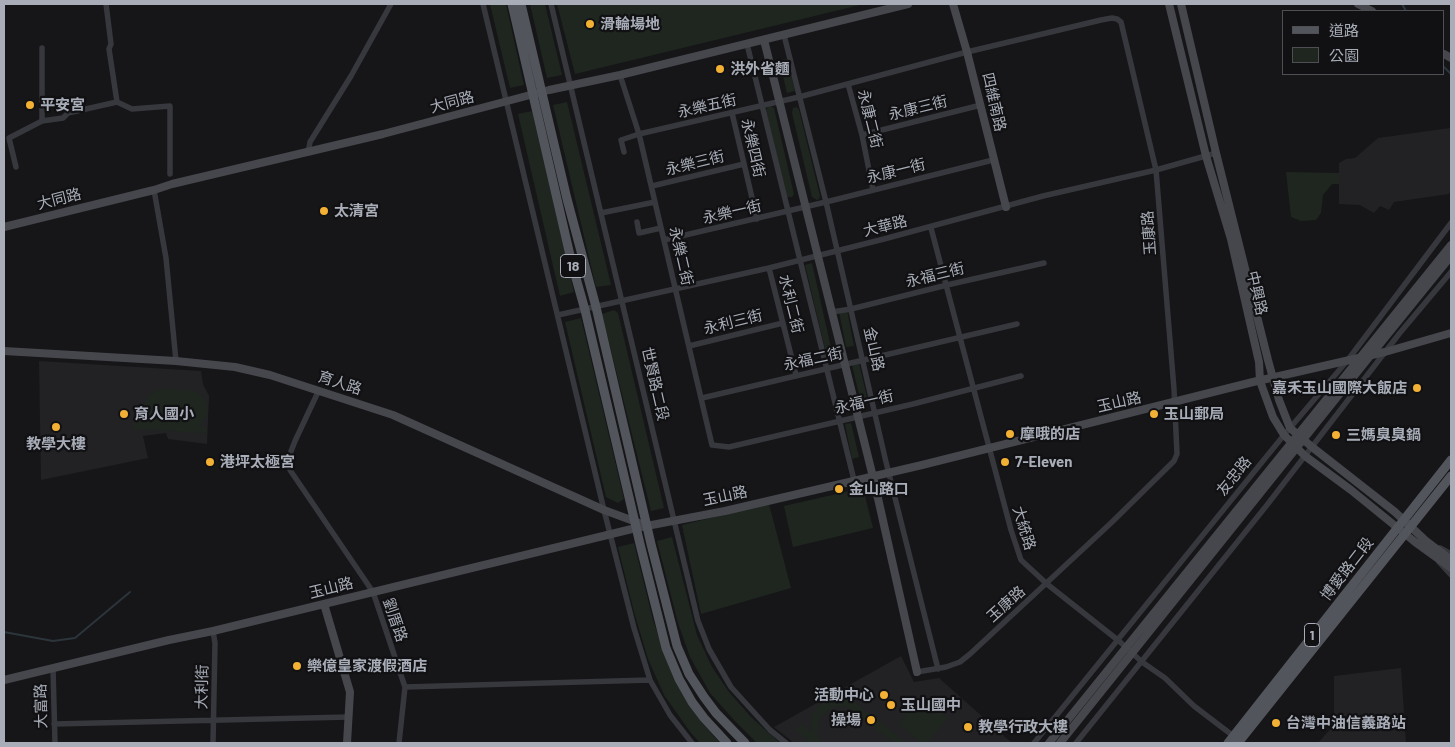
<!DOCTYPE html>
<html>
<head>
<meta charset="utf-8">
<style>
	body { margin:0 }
	#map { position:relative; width:1455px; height:747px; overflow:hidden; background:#161618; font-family:Barlow,"Noto Sans TC",sans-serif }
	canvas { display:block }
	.frame { position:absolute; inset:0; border:5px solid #a8adb8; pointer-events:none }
	.legend { position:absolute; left:1282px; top:10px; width:162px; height:65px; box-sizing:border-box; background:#111113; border:1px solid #4d4f55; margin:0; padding:6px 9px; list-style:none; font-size:15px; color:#a8adb8 }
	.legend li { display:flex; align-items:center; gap:10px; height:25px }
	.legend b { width:25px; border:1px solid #4d4f55 }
</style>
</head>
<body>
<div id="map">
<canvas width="1455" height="747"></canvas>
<div class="frame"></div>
<ul class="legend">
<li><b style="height:6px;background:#53555c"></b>道路</li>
<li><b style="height:14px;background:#1e261f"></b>公園</li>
</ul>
</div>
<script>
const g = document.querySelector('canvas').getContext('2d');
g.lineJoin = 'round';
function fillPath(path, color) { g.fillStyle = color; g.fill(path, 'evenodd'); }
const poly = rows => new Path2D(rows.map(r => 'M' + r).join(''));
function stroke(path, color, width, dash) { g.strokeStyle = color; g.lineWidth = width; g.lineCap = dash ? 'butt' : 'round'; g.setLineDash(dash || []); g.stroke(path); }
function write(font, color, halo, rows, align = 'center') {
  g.font = font + ' Barlow,"Noto Sans TC",sans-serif'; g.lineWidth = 4.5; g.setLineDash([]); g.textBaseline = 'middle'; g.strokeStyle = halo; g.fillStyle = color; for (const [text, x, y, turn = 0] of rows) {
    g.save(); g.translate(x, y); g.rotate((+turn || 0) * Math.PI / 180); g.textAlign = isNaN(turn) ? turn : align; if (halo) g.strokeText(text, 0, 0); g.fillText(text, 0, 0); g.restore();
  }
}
fillPath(poly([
	[1450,128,1451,188,1449,194,1394,202,1389,210,1380,206,1374,213,1360,205,1339,204,1339,163,1346,159,1355,158,1378,138],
	[39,361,201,371,203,384,209,396,207,444,168,439,166,433,143,436,148,458,41,480],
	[901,656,914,682,939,678,1012,743,794,743,774,727],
	[1401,668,1406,743,1318,743,1334,725,1334,676]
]), '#222225');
fillPath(poly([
	[490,4,506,4,524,85,510,88],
	[530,4,545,4,562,75,547,78],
	[557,4,864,4,575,74],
	[787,59,795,91,787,93,779,60],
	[567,102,611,285,596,287,553,105],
	[770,106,774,108,794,194,792,197,788,197,786,196,766,111,767,108],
	[797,107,799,110,820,196,819,199,817,200,812,197,792,113,793,108],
	[532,111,574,292,560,296,518,114],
	[1286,172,1339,173,1339,184,1332,184,1323,195,1321,213,1316,220,1301,221,1291,217],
	[812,263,832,352,826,353,805,265],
	[614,310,618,313,664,508,651,511,602,314],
	[847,310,854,346,846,347,839,312],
	[581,318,624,499,618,503,606,497,565,322],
	[859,363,867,397,860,399,852,365],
	[160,389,194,391,203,397,207,406,207,412,206,417,199,426,207,427,207,433,134,429,134,422,148,422,143,411,143,406,148,396],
	[851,423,859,457,852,459,845,424],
	[863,488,873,528,793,547,784,506],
	[769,504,791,588,701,614,682,525],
	[672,537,697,635,712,667,729,692,751,717,780,743,757,743,734,720,710,693,690,657,678,623,657,541],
	[634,543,653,620,668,663,683,694,698,718,720,743,700,743,691,733,664,695,648,659,634,612,618,547],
	[920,696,948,718,927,743,923,743,898,724],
	[836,697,848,698,856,703,906,743,894,743,847,707,838,706,827,711,819,719,818,735,821,743,811,743,796,730,801,724,812,733,810,721,814,711,821,703]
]), '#1e261f');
stroke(poly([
	[1402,4,1406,11],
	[1444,67,1451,74],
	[4,632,53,641,75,638,130,592]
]), '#2c353c', 2);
stroke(poly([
	[106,4,111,44,109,49,117,102],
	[483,4,604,510,634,628,650,680,670,715,692,743],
	[551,4,698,621,709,649,731,687,770,730,786,743],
	[784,35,826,202,886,462,938,669],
	[747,44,854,480],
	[42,48,42,121],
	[620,75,639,134,712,445,729,447,913,404,1021,376],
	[848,84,862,135,873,190],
	[732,113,757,219],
	[862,135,981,105],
	[624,152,621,140,639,134,799,97,967,52,1101,20,1112,18,1117,19,1121,22,1156,170,1174,389,1177,454,1174,461,1111,523,970,654,960,662,946,667,917,672],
	[308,153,310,142,351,76,391,4],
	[16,167,9,138,42,121,63,118,68,113,117,102,132,109,170,106,170,174],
	[652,186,744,164],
	[154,190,166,258,176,361],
	[601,213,655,202],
	[637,222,639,233,661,228],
	[931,228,1011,530,1021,560,1047,584,1119,641,1142,662,1165,678,1194,706,1236,738],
	[664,240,826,202,993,160],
	[769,268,796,375],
	[832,312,851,309,947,285,1044,263],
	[558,315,769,268,884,239,1043,196,1156,170,1216,153],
	[689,346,783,323],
	[319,390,295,441,290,454,290,470,373,592,405,687,399,743],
	[702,398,1017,324],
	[1440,548,1451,554],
	[1439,562,1451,575],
	[213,631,215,643,213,743],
	[53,668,55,743],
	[405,687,650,680],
	[54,724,349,717],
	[1034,743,1284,435,1347,361,1451,223],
	[1076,743,1267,505,1399,334,1451,272]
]), '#37383d', 5.5);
stroke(poly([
	[953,4,967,52,1006,207],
	[1169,4,1206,156,1231,239,1259,362,1260,381,1273,417,1284,435,1305,456,1351,490,1415,542,1451,568],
	[1181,4,1216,153,1268,360,1279,400,1290,428,1312,447,1395,512,1426,541,1451,560],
	[1358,4,1372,11],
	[764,40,875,485,917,672],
	[1444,54,1451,58],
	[4,227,154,190,172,184,383,134,549,90,620,75,908,4],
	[4,351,176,361,235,367,270,375,393,415,604,510,639,523],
	[324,604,350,692,347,743],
	[4,680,169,640,213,631,636,528,725,511,922,465,1253,382,1385,352,1451,333],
	[1049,743,1451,245],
	[1060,743,1370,356,1451,256]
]), '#45474d', 8);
stroke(poly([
	[512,4,572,264,585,310,640,544,666,648,679,679,692,702,704,718,727,743],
	[521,4,567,199,596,307,651,544,677,646,689,674,704,697,716,713,745,743],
	[1228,743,1451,460],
	[1238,743,1451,476]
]), '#53555c', 9);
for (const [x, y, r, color] of [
	[590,24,5,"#f2b134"],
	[720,69,5,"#f2b134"],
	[30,105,5,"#f2b134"],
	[324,211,5,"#f2b134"],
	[1417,388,5,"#f2b134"],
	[124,414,5,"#f2b134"],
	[1154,414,5,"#f2b134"],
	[56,427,5,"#f2b134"],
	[1010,434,5,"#f2b134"],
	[1336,435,5,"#f2b134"],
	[210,462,5,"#f2b134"],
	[1005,462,5,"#f2b134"],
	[839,489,5,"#f2b134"],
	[297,666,5,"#f2b134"],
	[884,695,5,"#f2b134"],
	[891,705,5,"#f2b134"],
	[871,720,5,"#f2b134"],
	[1276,723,5,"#f2b134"],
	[968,727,5,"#f2b134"]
]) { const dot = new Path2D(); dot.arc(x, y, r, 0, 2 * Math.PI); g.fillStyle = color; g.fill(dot); stroke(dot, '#111113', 2); }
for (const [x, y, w] of [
	[573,266,25],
	[1312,635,15]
]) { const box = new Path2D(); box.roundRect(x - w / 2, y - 11.5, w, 23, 4); g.fillStyle = '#111113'; g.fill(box); stroke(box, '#a8adb8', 1); }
write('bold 14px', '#a8adb8', null, [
	["18",573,266],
	["1",1312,635]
]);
write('bold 15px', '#a8adb8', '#111113', [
	["滑輪場地",600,24],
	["洪外省麵",730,69],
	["平安宮",40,105],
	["太清宮",334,211],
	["嘉禾玉山國際大飯店",1407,388,"right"],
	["育人國小",134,414],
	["玉山郵局",1164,414],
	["摩哦的店",1020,434],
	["三媽臭臭鍋",1346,435],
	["教學大樓",56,444,"center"],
	["港坪太極宮",220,462],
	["7-Eleven",1015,462],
	["金山路口",849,489],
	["樂億皇家渡假酒店",307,666],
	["活動中心",874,695,"right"],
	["玉山國中",901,705],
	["操場",861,720,"right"],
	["台灣中油信義路站",1286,723],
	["教學行政大樓",978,727]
], 'left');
write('15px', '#a8adb8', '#111113', [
	["大同路",452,102,-15],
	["四維南路",994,102,77],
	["永樂五街",707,106,-13],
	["永康三街",918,108,-14],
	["永康二街",870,119,76],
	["永樂四街",753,148,77],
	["永樂三街",695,163,-14],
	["永康一街",896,171,-14],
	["大同路",59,199,-14],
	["永樂一街",732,212,-13],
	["大華路",885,226,-14],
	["玉康路",1149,233,-94],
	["永樂二街",681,256,77],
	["永福三街",935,275,-14],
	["中興路",1257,293,77],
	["水利二街",791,304,76],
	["永利三街",733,322,-14],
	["金山路",874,349,77],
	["永福二街",813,359,-12],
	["育人路",340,383,18],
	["世賢路二段",655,384,77],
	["永福一街",864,402,-13],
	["玉山路",1119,402,-13],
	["友忠路",1234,476,-51],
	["玉山路",725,496,-12],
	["大統路",1024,528,73],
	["博愛路二段",1347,569,-52],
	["玉山路",331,588,-14],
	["玉康路",1006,604,-42],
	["劉厝路",395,620,71],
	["大利街",202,687,-89],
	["大富路",41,706,-91]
]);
</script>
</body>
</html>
